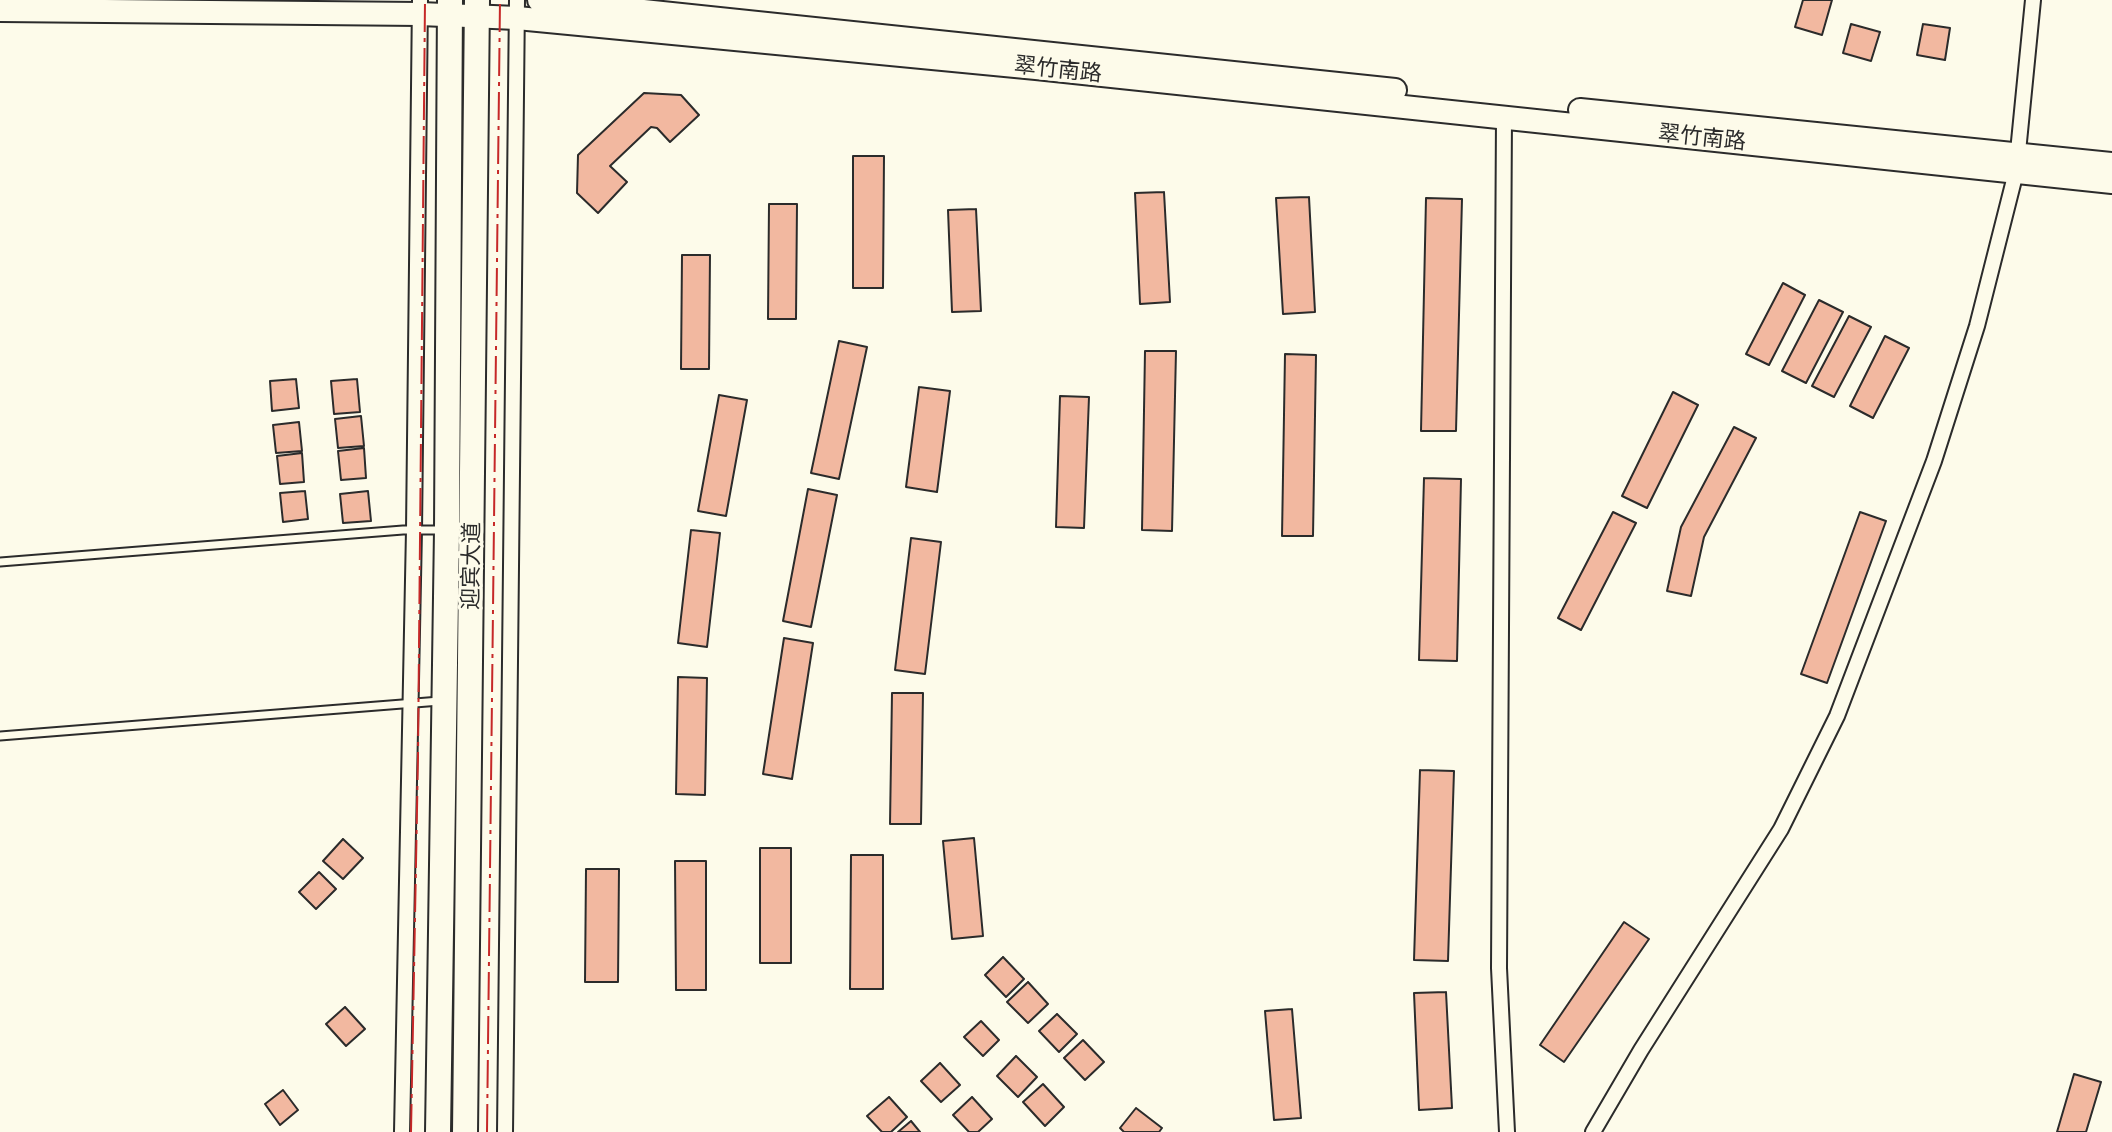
<!DOCTYPE html>
<html>
<head>
<meta charset="utf-8">
<style>
	body { margin:0 }
	canvas { display:block; background:#fdfbea }
</style>
</head>
<body>
<canvas width="2112" height="1132"></canvas>
<script>
const g = document.querySelector('canvas').getContext('2d');
g.lineJoin = 'round';
function fillPath(path, color) { g.fillStyle = color; g.fill(path, 'evenodd'); }
const poly = rows => new Path2D(rows.map(r => 'M' + r).join(''));
function stroke(path, color, width, dash) { g.strokeStyle = color; g.lineWidth = width; g.lineCap = dash ? 'butt' : 'round'; g.setLineDash(dash || []); g.stroke(path); }
function write(font, color, halo, rows, align = 'center') {
  g.font = font + ' Cabin,"Noto Sans SC",sans-serif'; g.lineWidth = 6; g.setLineDash([]); g.textBaseline = 'middle'; g.strokeStyle = halo; g.fillStyle = color; for (const [text, x, y, turn = 0] of rows) {
    g.save(); g.translate(x, y); g.rotate((+turn || 0) * Math.PI / 180); g.textAlign = isNaN(turn) ? turn : align; if (halo) g.strokeText(text, 0, 0); g.fillText(text, 0, 0); g.restore();
  }
}
const building = poly([
	[1803,0,1832,0,1822,35,1795,27,1803,0],
	[1851,24,1880,32,1871,61,1843,53,1851,24],
	[1923,24,1950,28,1945,60,1917,55,1923,24],
	[644,93,681,95,699,115,670,142,657,128,651,127,610,166,627,182,598,213,577,193,578,155,644,93],
	[853,156,884,156,883,288,853,288,853,156],
	[1164,192,1170,302,1140,304,1135,193,1164,192],
	[1309,197,1315,312,1283,314,1276,198,1309,197],
	[1426,198,1462,199,1456,431,1421,431,1426,198],
	[769,204,797,204,796,319,768,319,769,204],
	[976,209,981,311,952,312,948,210,976,209],
	[682,255,710,255,709,369,681,369,682,255],
	[1783,283,1805,295,1769,365,1746,354,1783,283],
	[1819,300,1843,312,1806,383,1782,371,1819,300],
	[1849,316,1871,327,1834,397,1812,386,1849,316],
	[1885,336,1909,348,1873,418,1850,406,1885,336],
	[839,341,867,347,839,479,811,473,839,341],
	[1145,351,1176,351,1172,531,1142,530,1145,351],
	[1285,354,1316,355,1313,536,1282,536,1285,354],
	[296,379,299,408,272,411,270,381,296,379],
	[357,379,360,412,334,414,331,381,357,379],
	[919,387,950,391,937,492,906,487,919,387],
	[1673,392,1698,405,1647,508,1622,496,1673,392],
	[719,395,747,400,726,516,698,511,719,395],
	[1060,396,1089,397,1084,528,1056,527,1060,396],
	[361,416,364,446,338,448,335,419,361,416],
	[299,422,302,451,276,453,273,425,299,422],
	[1734,427,1756,438,1704,537,1691,596,1667,591,1681,527,1734,427],
	[364,448,366,478,341,480,338,451,364,448],
	[302,453,304,482,280,484,277,456,302,453],
	[1424,478,1461,479,1457,661,1419,660,1424,478],
	[808,489,837,495,811,627,783,621,808,489],
	[305,491,308,519,283,522,280,493,305,491],
	[368,491,371,521,343,523,340,494,368,491],
	[1613,512,1636,523,1581,630,1558,618,1613,512],
	[1860,512,1886,521,1827,683,1801,674,1860,512],
	[691,530,720,533,707,647,678,643,691,530],
	[911,538,941,542,925,674,895,670,911,538],
	[784,638,813,643,792,779,763,774,784,638],
	[678,677,707,678,705,795,676,794,678,677],
	[892,693,923,693,921,824,890,824,892,693],
	[1420,770,1454,771,1448,961,1414,960,1420,770],
	[974,838,983,936,952,939,943,841,974,838],
	[343,839,363,858,343,879,323,861,343,839],
	[760,848,791,848,791,963,760,963,760,848],
	[851,855,883,855,883,989,850,989,851,855],
	[675,861,706,861,706,990,676,990,675,861],
	[586,869,619,869,618,982,585,982,586,869],
	[319,872,336,889,316,909,299,892,319,872],
	[1624,922,1649,939,1564,1062,1540,1045,1624,922],
	[1003,957,1024,979,1006,997,985,975,1003,957],
	[1028,982,1048,1004,1028,1023,1007,1002,1028,982],
	[1446,992,1452,1108,1419,1110,1414,993,1446,992],
	[345,1007,365,1029,346,1046,326,1024,345,1007],
	[1292,1009,1301,1118,1274,1120,1265,1011,1292,1009],
	[1057,1014,1077,1034,1059,1052,1039,1031,1057,1014],
	[981,1021,999,1040,983,1056,964,1037,981,1021],
	[1083,1040,1104,1062,1085,1080,1064,1058,1083,1040],
	[1016,1056,1037,1077,1018,1097,997,1076,1016,1056],
	[940,1063,960,1085,941,1102,921,1081,940,1063],
	[2074,1074,2101,1082,2086,1132,2057,1132,2074,1074],
	[1043,1084,1064,1107,1045,1126,1023,1102,1043,1084],
	[283,1090,298,1110,280,1125,265,1104,283,1090],
	[889,1097,907,1117,891,1132,882,1132,867,1116,889,1097],
	[972,1097,992,1119,978,1132,969,1132,953,1115,972,1097],
	[1136,1108,1162,1128,1159,1132,1124,1132,1120,1128,1136,1108],
	[911,1121,920,1132,898,1132,911,1121]
]);
fillPath(building, '#f2b8a0');
stroke(building, '#2b2b2b', 2);
const service = poly([
	[0,562,403,530,442,530],
	[0,736,440,701]
]);
const minor = poly([
	[1504,117,1499,968,1507,1132],
	[402,1132,414,530,420,0],
	[505,1132,517,0],
	[1593,1132,1641,1050,1781,829,1837,716,1934,461,1977,326,2016,172,2033,0]
]);
const secondary = poly([
	[539,0,1395,90],
	[0,10,420,14,517,18,1036,68,2112,182],
	[1580,110,2112,164]
]);
const primary = poly([
	[438,1132,447,530,450,0],
	[465,1132,477,0]
]);
stroke(service, '#2b2b2b', 11);
stroke(minor, '#2b2b2b', 18);
stroke(secondary, '#2b2b2b', 26);
stroke(primary, '#2b2b2b', 28);
stroke(service, '#fdfbea', 7);
stroke(minor, '#fdfbea', 14);
stroke(secondary, '#fdfbea', 22);
stroke(primary, '#fdfbea', 24);
stroke(poly([
	[411,1132,418,756,425,0],
	[487,1132,500,0]
]), '#c62828', 2, [28, 6, 4, 6]);
write('22px', '#2b2b2b', '#fdfbea', [
	["翠竹南路",1058,70,6],
	["翠竹南路",1702,138,6],
	["迎宾大道",472,566,-89]
]);
</script>
</body>
</html>
